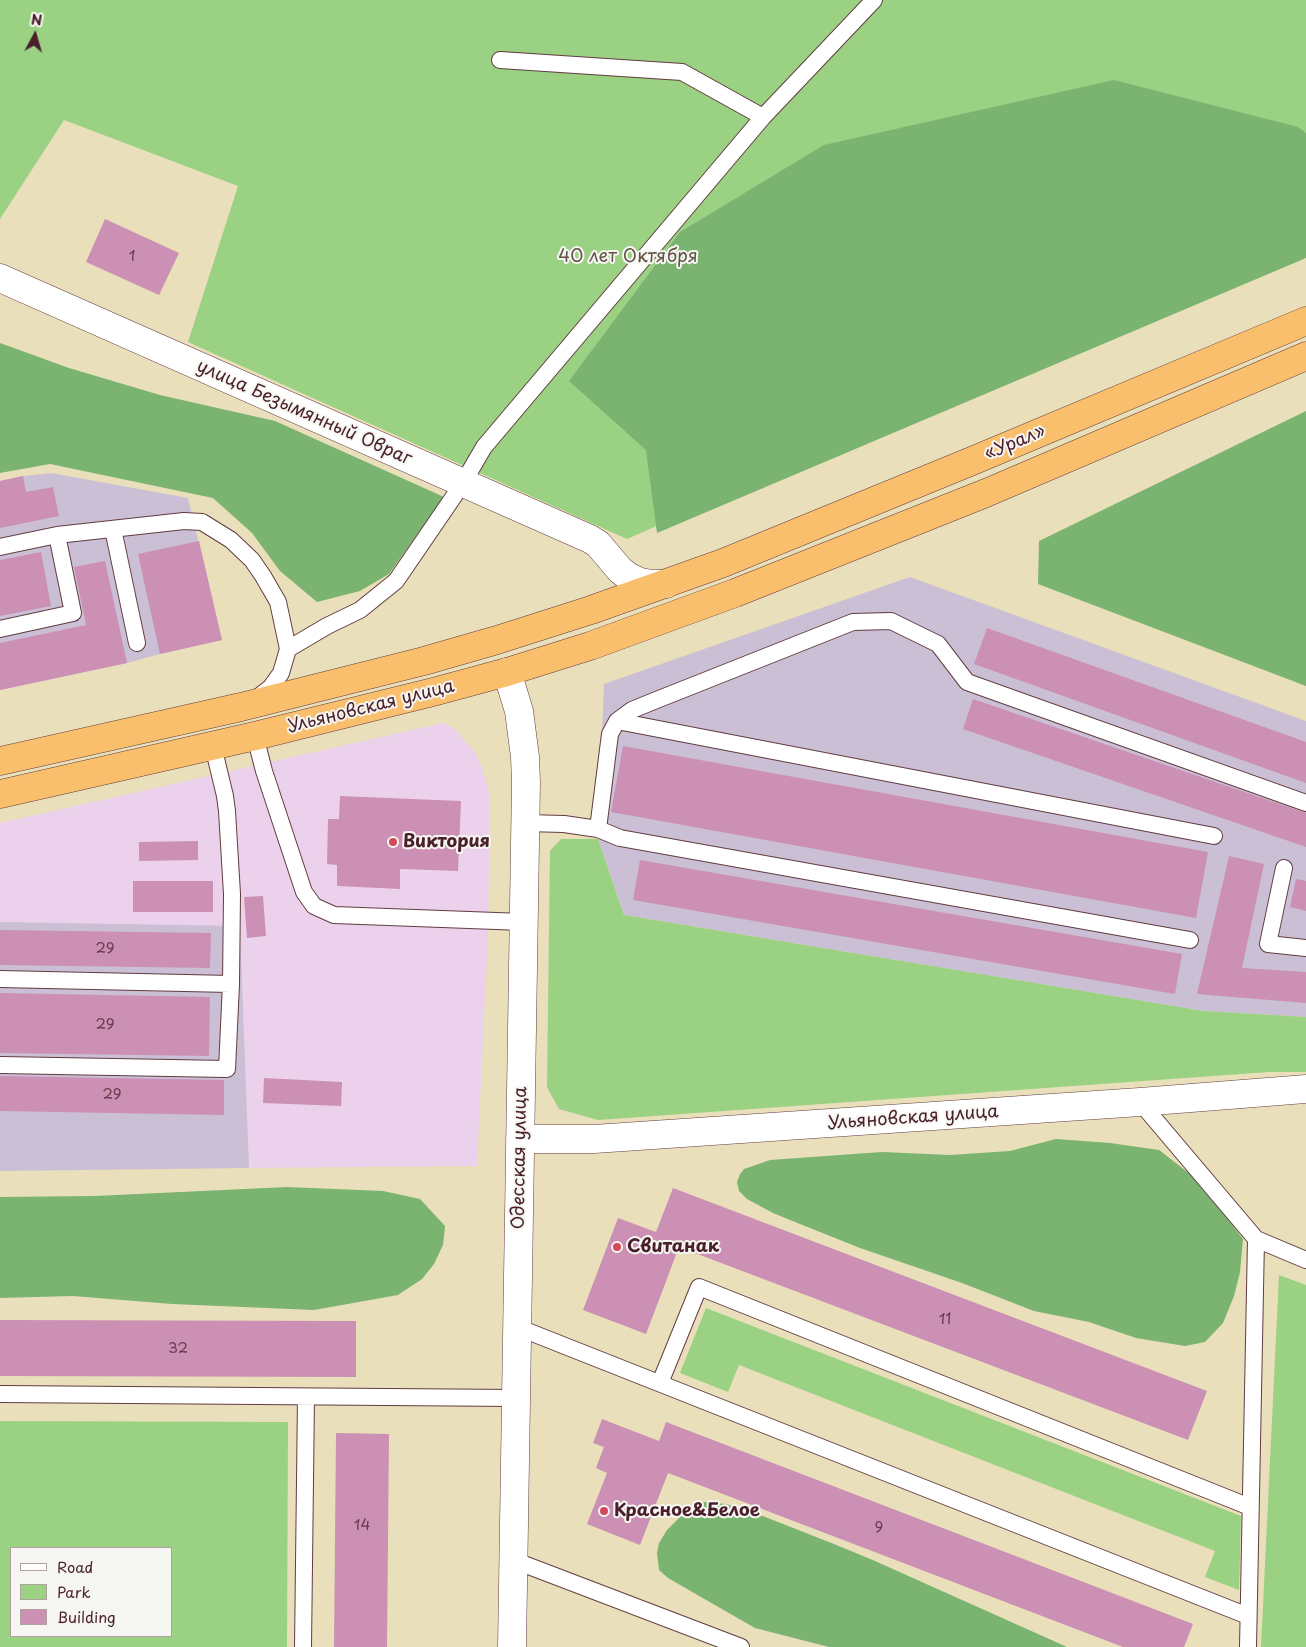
<!DOCTYPE html>
<html>
<head>
<meta charset="utf-8">
<style>
	body { margin:0 }
	#map { position:relative; width:1306px; height:1647px; overflow:hidden; background:#e9dfba; font-family:"Playpen Sans",sans-serif }
	canvas { display:block }
	.legend { position:absolute; left:10px; top:1547px; width:162px; height:90px; box-sizing:border-box; background:#f6f6f2; border:1px solid #b1a0a2; margin:0; padding:6px 9px; list-style:none; font-size:15px; color:#4a1f2b }
	.legend li { display:flex; align-items:center; gap:10px; height:25px }
	.legend b { width:25px; border:1px solid #b1a0a2 }
	.north { position:absolute; left:10px; top:10px; width:50px; height:50px; -webkit-text-stroke:4px #f6f6f2; paint-order:stroke; rotate:6deg; font-size:14px; font-weight:700; line-height:20px; text-align:center; color:#4a1f2b }
	.north::after { content:''; display:block; margin:auto; width:18px; height:22px; background:#4a1f2b; clip-path:polygon(50% 0,100% 100%,50% 72%,0 100%) }
</style>
</head>
<body>
<div id="map">
<canvas width="1306" height="1647"></canvas>
<ul class="legend">
<li><b style="height:6px;background:#fff"></b>Road</li>
<li><b style="height:14px;background:#9ad183"></b>Park</li>
<li><b style="height:14px;background:#cb90b4"></b>Building</li>
</ul>
<div class="north">N</div>
</div>
<script>
const g = document.querySelector('canvas').getContext('2d');
g.lineJoin = 'round';
function fillPath(path, color) { g.fillStyle = color; g.fill(path, 'evenodd'); }
const poly = rows => new Path2D(rows.map(r => 'M' + r).join(''));
function stroke(path, color, width, dash) { g.strokeStyle = color; g.lineWidth = width; g.lineCap = dash ? 'butt' : 'round'; g.setLineDash(dash || []); g.stroke(path); }
function write(font, color, halo, rows, align = 'center') {
  g.font = font + ' "Playpen Sans",sans-serif'; g.lineWidth = 4; g.setLineDash([]); g.textBaseline = 'middle'; g.strokeStyle = halo; g.fillStyle = color; for (const [text, x, y, turn = 0] of rows) {
    g.save(); g.translate(x, y); g.rotate((+turn || 0) * Math.PI / 180); g.textAlign = isNaN(turn) ? turn : align; if (halo) g.strokeText(text, 0, 0); g.fillText(text, 0, 0); g.restore();
  }
}
fillPath(poly([
	[443,723,455,729,476,754,482,767,490,796,488,936,477,1166,249,1168,240,927,0,922,0,823]
]), '#ebd1ec');
fillPath(poly([
	[51,473,188,498,222,640,160,654,127,663,0,690,0,481,23,476],
	[910,577,1306,721,1306,1017,1204,1011,624,915,598,839,604,684],
	[0,922,240,926,249,1168,0,1171]
]), '#cbbfd6');
fillPath(poly([
	[0,0,1306,0,1306,239,627,539,188,342,238,186,64,120,0,219],
	[561,839,598,839,624,915,1204,1011,1306,1017,1306,1072,1269,1072,598,1120,559,1109,547,1087,550,851],
	[1279,1275,1306,1285,1306,1647,1261,1647],
	[706,1308,1241,1516,1239,1590,1205,1577,1215,1551,739,1365,728,1392,680,1373],
	[0,1421,288,1422,287,1647,0,1647],
	[11,1548,171,1548,171,1636,11,1636]
]), '#9ad183');
fillPath(poly([
	[1114,80,1298,127,1306,133,1306,258,657,533,646,450,569,381,680,232,824,145],
	[0,343,69,368,160,395,275,421,444,497,389,574,360,591,317,602,280,571,252,533,213,498,50,464,0,473],
	[1306,411,1306,686,1038,584,1039,541],
	[1056,1139,1110,1143,1159,1150,1199,1181,1224,1214,1243,1239,1240,1272,1234,1296,1223,1323,1205,1342,1185,1346,1136,1338,1089,1322,1034,1311,962,1283,860,1248,800,1224,773,1213,747,1199,739,1191,737,1182,740,1174,744,1169,770,1160,882,1152,950,1155,1010,1151],
	[287,1187,383,1191,420,1199,445,1226,443,1245,434,1264,422,1279,398,1295,314,1310,172,1304,73,1296,0,1298,0,1197,95,1196],
	[705,1502,726,1504,750,1511,834,1544,875,1561,1067,1647,829,1647,755,1628,668,1578,659,1570,657,1553,659,1543,667,1530,687,1510,693,1506]
]), '#7bb371');
fillPath(poly([
	[105,219,179,253,159,295,86,262],
	[23,476,26,492,53,487,59,516,0,528,0,481],
	[199,541,222,640,160,654,138,554],
	[41,552,51,606,0,616,0,560],
	[105,561,127,663,0,690,0,643,86,625,74,567],
	[987,628,1306,742,1306,783,974,664],
	[973,699,1306,813,1306,847,963,729],
	[623,746,1208,852,1196,918,611,812],
	[340,796,461,801,458,871,400,869,400,889,337,886,337,865,327,864,328,819,339,819],
	[198,841,198,860,139,861,139,842],
	[1229,856,1264,864,1242,968,1306,972,1306,1003,1197,994],
	[640,860,1182,954,1175,994,633,900],
	[1296,879,1306,881,1306,911,1290,907],
	[133,881,213,881,213,912,133,912],
	[263,896,266,936,247,938,244,897],
	[0,930,211,933,210,968,0,965],
	[0,993,210,997,209,1056,0,1053],
	[0,1076,224,1080,224,1115,0,1111],
	[264,1078,342,1082,341,1106,263,1103],
	[673,1188,1207,1391,1188,1440,679,1247,646,1334,583,1310,618,1218,656,1232],
	[0,1320,356,1321,356,1377,0,1376],
	[602,1419,659,1441,666,1422,1193,1624,1184,1647,1123,1647,668,1473,640,1545,587,1524,607,1473,596,1468,604,1447,593,1443],
	[336,1433,389,1434,387,1647,334,1647]
]), '#cb90b4');
const lane = poly([
	[500,60,682,72,763,117],
	[113,529,137,643],
	[0,547,57,535,184,521,202,522,231,540,252,560,263,576,278,602,288,649],
	[0,629,73,613,57,535],
	[257,698,271,687,281,673,288,649,327,626,360,610,396,581,463,483,484,447,763,117,874,0],
	[617,721,1214,836],
	[255,736,264,771,304,892,314,906,334,915,523,922],
	[525,823,564,824,598,829],
	[1284,868,1268,944,1306,948],
	[1190,940,620,838,598,829,610,734,617,721,632,710,654,701,853,622,891,621,938,644,967,682,1306,803],
	[0,979,231,984],
	[0,1065,227,1069,231,984,232,894,227,811,225,796,213,746],
	[1140,1102,1256,1239,1248,1647],
	[1256,1239,1306,1260],
	[517,1327,1248,1616],
	[660,1383,699,1287,1250,1507],
	[0,1394,516,1398],
	[513,1560,741,1647],
	[303,1647,306,1397]
]);
const street = poly([
	[0,278,590,539,598,544,620,570,629,577,640,582,652,584,666,584],
	[507,672,519,711,525,757,526,782,512,1647],
	[520,1139,594,1139,1140,1102,1306,1089]
]);
const highway = poly([
	[0,761,241,707,424,661,497,640,591,610,723,563,972,461,1306,321],
	[0,794,255,736,433,692,507,672,590,646,735,593,986,493,1306,356]
]);
stroke(lane, '#623c40', 18);
stroke(street, '#623c40', 29);
stroke(highway, '#623c40', 29);
stroke(lane, '#fff', 16);
stroke(street, '#fff', 28);
stroke(highway, '#f9bf6d', 28);
for (const [x, y, r, color] of [
	[393,842,5,"#d1495b"],
	[617,1247,5,"#d1495b"],
	[604,1511,5,"#d1495b"]
]) { const dot = new Path2D(); dot.arc(x, y, r, 0, 2 * Math.PI); g.fillStyle = color; g.fill(dot); stroke(dot, '#f6f6f2', 2); }
write('15px', '#6a3b4d', null, [
	["1",132,257],
	["29",105,949],
	["29",105,1025],
	["29",112,1095],
	["11",945,1320],
	["32",178,1349],
	["14",362,1526],
	["9",879,1528]
]);
write('18px', '#625445', '#f6f6f2', [
	["40 лет Октября",628,257]
]);
write('18px', '#4a1f2b', '#f6f6f2', [
	["улица Безымянный Овраг",304,413,24],
	["«Урал»",1015,443,-23],
	["Ульяновская улица",371,707,-14],
	["Ульяновская улица",913,1118,-4],
	["Одесская улица",520,1158,-89]
]);
write('bold 18px', '#4a1f2b', '#f6f6f2', [
	["Виктория",403,842],
	["Свитанак",627,1247],
	["Красное&Белое",614,1511]
], 'left');
</script>
</body>
</html>
